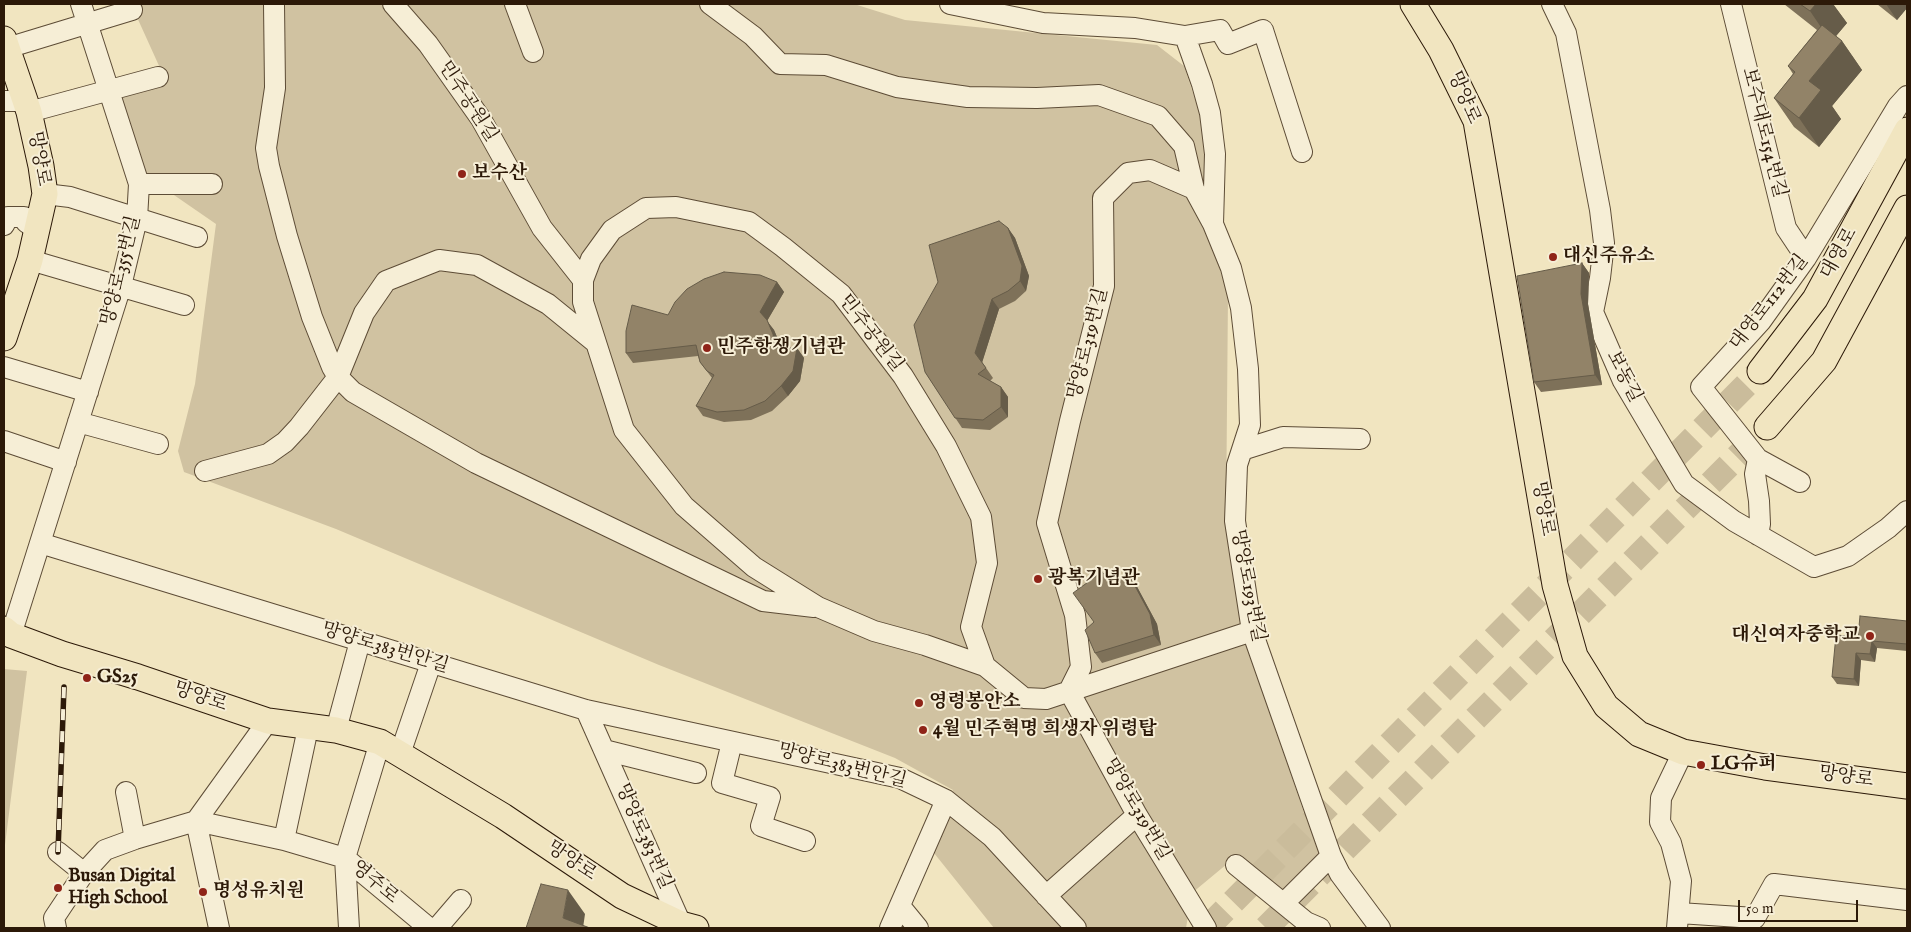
<!DOCTYPE html>
<html>
<head>
<meta charset="utf-8">
<style>
	body { margin:0 }
	#map { position:relative; width:1911px; height:932px; overflow:hidden; background:#f1e5c0; font-family:"IM FELL English",serif }
	canvas { display:block }
	.frame { position:absolute; inset:0; border:5px solid #2c1908; pointer-events:none }
	.scale { position:absolute; left:1738px; top:900px; width:120px; height:22px; box-sizing:border-box; border:2px solid #2c1908; border-top:0; padding-left:6px; font-size:15px; line-height:18px; white-space:nowrap; color:#2c1908; -webkit-text-stroke:4px #f6eed6; paint-order:stroke }
</style>
</head>
<body>
<div id="map">
<canvas width="1911" height="932"></canvas>
<div class="frame"></div>
<div class="scale">50 m</div>
</div>
<script>
const g = document.querySelector('canvas').getContext('2d');
g.lineJoin = 'round';
function fillPath(path, color) { g.fillStyle = color; g.fill(path, 'evenodd'); }
const poly = rows => new Path2D(rows.map(r => 'M' + r).join(''));
function stroke(path, color, width, dash) { g.strokeStyle = color; g.lineWidth = width; g.lineCap = dash ? 'butt' : 'round'; g.setLineDash(dash || []); g.stroke(path); }
function write(font, color, halo, rows, align = 'center') {
  g.font = font + ' "IM FELL English","Noto Serif KR",serif'; g.lineWidth = 4; g.setLineDash([]); g.textBaseline = 'middle'; g.strokeStyle = halo; g.fillStyle = color; for (const [text, x, y, turn = 0] of rows) {
    g.save(); g.translate(x, y); g.rotate((+turn || 0) * Math.PI / 180); g.textAlign = isNaN(turn) ? turn : align; if (halo) g.strokeText(text, 0, 0); g.fillText(text, 0, 0); g.restore();
  }
}
fillPath(poly([
	[131,4,854,4,905,20,1157,45,1184,66,1205,129,1207,230,1228,294,1226,520,1245,640,1304,813,1322,856,1282,892,1239,854,1192,893,1186,928,994,928,930,848,953,790,895,758,659,665,336,529,184,472,178,451,195,384,216,224,142,173,114,95,165,79],
	[4,669,27,671,5,845,4,845]
]), '#d0c2a1');
stroke(poly([
	[1207,928,1760,371],
	[1266,928,1767,427]
]), '#cabc9b', 25, [25, 12]);
const minor = poly([
	[274,4,275,88,266,148,269,166,287,236,312,317,332,367,338,377,353,392,476,463,763,601,814,607],
	[393,4,428,44,481,119,542,228,583,280],
	[515,4,533,52],
	[710,4,753,36,780,64,826,65,897,87,968,97,1037,98,1099,95,1158,116,1184,146,1194,189],
	[950,4,1043,23,1135,28,1185,36,1202,84,1210,113,1215,154,1213,224],
	[1552,4,1566,33,1600,210,1604,243,1600,278,1593,312,1623,381,1684,484,1734,521,1814,567,1848,556,1888,528,1907,511],
	[1731,4,1786,228,1806,258],
	[1185,36,1220,30,1228,44,1263,30,1302,152],
	[7,48,132,10],
	[4,101,25,101],
	[29,112,158,77],
	[139,184,212,184],
	[45,194,70,197,197,237],
	[4,225,8,217,24,217,26,222,33,227,39,225],
	[30,260,184,305],
	[4,367,88,392],
	[78,422,158,444],
	[4,441,66,462],
	[1242,450,1283,437,1360,439],
	[205,471,268,454,285,442,299,427,338,377,364,313,386,281,439,260,477,265,548,304,596,343],
	[1800,482,1758,459,1701,387,1761,321,1806,258,1898,106,1907,96],
	[1758,535,1760,524,1759,501,1755,474,1758,459],
	[40,543,586,710,900,778,946,800,992,837,1076,928],
	[11,635,121,286,137,219,139,184,81,4],
	[985,666,925,645,874,631,818,607,754,567,684,506,624,430,583,302,583,280,591,259,612,230,646,208,676,207,749,222,783,247,841,294,903,376,946,446,981,517,987,563,971,627,985,666,1024,698,1046,699,1252,631],
	[586,710,681,924],
	[336,730,360,641],
	[732,742,722,783,770,797,761,826,805,841],
	[604,750,696,773],
	[400,754,431,663],
	[126,792,135,839],
	[284,840,308,728],
	[58,852,84,873],
	[1236,865,1306,922,1320,928],
	[1046,896,1137,815],
	[1284,903,1331,856],
	[900,906,918,928],
	[1679,913,1755,918,1774,884,1907,900],
	[56,928,54,918,84,873,105,850,135,839,196,821,284,840,345,858,429,928],
	[219,928,196,821,268,721],
	[349,928,345,858,380,742],
	[437,928,461,900],
	[890,928,946,800],
	[1206,928,1137,815,1069,691,1081,667,1075,615,1047,523,1070,421,1104,286,1103,198,1128,173,1150,170,1194,189,1213,224,1231,268,1241,308,1248,369,1250,425,1237,465,1235,521,1252,631,1331,856,1340,874,1380,928],
	[1677,928,1681,881,1671,843,1660,822,1661,798,1683,752]
]);
const major = poly([
	[1413,4,1441,50,1476,121,1555,585,1575,656,1606,706,1639,734,1683,752,1765,767,1907,786],
	[4,39,29,112,41,166,45,194,30,260,4,338],
	[1760,371,1815,299,1907,130],
	[1767,427,1824,361,1907,208],
	[4,629,11,635,62,654,138,677,268,721,336,730,380,742,503,816,622,896,681,924,696,928]
]);
stroke(minor, '#5d4c36', 22);
stroke(major, '#2c1908', 27);
stroke(minor, '#f6eed6', 20);
stroke(major, '#f1e5c0', 25);
const rail = poly([
	[58,852,64,687]
]);
stroke(rail, '#2c1908', 5.5);
stroke(rail, '#f6eed6', 4, [11]);
fillPath(poly([
	[1784,4,1833,4,1847,23,1836,36,1842,41,1862,70,1832,106,1841,119,1819,147,1794,127,1774,98,1793,74,1788,66,1817,30],
	[1877,4,1907,4,1907,8,1897,20],
	[1008,228,1015,238,1029,276,1026,291,1015,301,999,309,982,362,993,378,990,381,1001,387,1008,397,1008,417,990,430,962,428,925,372,938,282],
	[1582,263,1589,273,1588,304,1602,385,1541,392,1534,382],
	[777,282,784,292,767,321,774,330,780,344,781,348,797,348,804,358,800,381,788,396,772,411,751,420,724,422,703,416,696,406,712,378,700,362,698,356,633,363,626,353,668,315],
	[1128,573,1135,583,1157,624,1161,645,1102,663,1095,653,1094,622,1112,582],
	[1907,621,1907,651,1877,648,1875,662,1861,660,1859,686,1837,684,1832,677,1858,637]
]), '#7e7159');
fillPath(poly([
	[1816,4,1833,4,1847,23,1831,42,1810,11],
	[1886,4,1907,4,1907,8,1897,20],
	[1842,41,1862,70,1832,106,1841,119,1819,147,1799,118,1809,81],
	[1008,228,1015,238,1029,276,1026,291,1020,281],
	[1582,263,1589,273,1588,304,1602,385,1595,375,1581,294],
	[777,282,784,292,767,321,774,330,780,344,782,358,775,348,760,312],
	[992,299,999,309,982,363,975,353],
	[797,348,804,358,800,381,788,396,781,386],
	[1001,387,1008,397,1008,417,1001,407],
	[1128,573,1135,583,1157,624,1161,645,1154,635],
	[1872,641,1877,648,1875,662,1870,654],
	[1856,653,1861,660,1859,686,1854,679],
	[568,890,585,914,583,928,563,918]
]), '#665c49');
const building = poly([
	[1800,4,1816,4,1810,11,1800,4],
	[1822,25,1842,41,1809,81,1821,90,1799,118,1774,98,1795,72,1788,66,1822,25],
	[999,221,1008,228,1022,266,1020,281,1008,291,992,299,975,353,986,368,978,374,1001,387,1001,407,983,420,955,418,925,372,914,325,938,282,929,245,999,221],
	[1582,263,1581,294,1595,375,1534,382,1517,276,1582,263],
	[724,272,760,275,777,282,760,312,767,320,773,334,775,348,797,348,793,371,781,386,765,401,744,410,717,412,696,406,714,375,707,371,700,362,696,345,626,353,626,331,632,305,668,315,675,302,687,289,704,279,724,272],
	[1102,572,1112,582,1128,573,1150,614,1154,635,1095,653,1085,630,1094,622,1073,593,1102,572],
	[1860,616,1907,621,1907,644,1872,641,1870,654,1856,653,1854,679,1832,677,1836,635,1858,637,1860,616],
	[541,884,568,890,563,918,590,928,526,928,541,884]
]);
fillPath(building, '#928368');
stroke(building, '#665c49', 1);
for (const [x, y, r, color] of [
	[462,174,5,"#8f2418"],
	[1553,257,5,"#8f2418"],
	[707,348,5,"#8f2418"],
	[1038,579,5,"#8f2418"],
	[1870,636,5,"#8f2418"],
	[87,678,5,"#8f2418"],
	[919,703,5,"#8f2418"],
	[923,730,5,"#8f2418"],
	[1701,765,5,"#8f2418"],
	[58,888,5,"#8f2418"],
	[203,892,5,"#8f2418"]
]) { const dot = new Path2D(); dot.arc(x, y, r, 0, 2 * Math.PI); g.fillStyle = color; g.fill(dot); stroke(dot, '#f6eed6', 2); }
write('19px', '#2c1908', '#f6eed6', [
	["망양로",1463,98,67],
	["민주공원길",467,102,57],
	["보수대로154번길",1763,133,76],
	["망양로",38,159,80],
	["대영로",1840,254,-61],
	["망양로355번길",122,271,-76],
	["대영로112번길",1770,303,-52],
	["민주공원길",870,334,52],
	["망양로319번길",1089,344,-76],
	["보동길",1623,377,63],
	["망양로",1542,509,80],
	["망양로193번길",1247,586,79],
	["망양로383번안길",385,649,17],
	["망양로",200,698,19],
	["망양로383번안길",842,767,14],
	["망양로",1846,778,8],
	["망양로319번길",1136,810,60],
	["망양로383번길",643,837,66],
	["망양로",571,862,34],
	["영주로",374,883,40]
]);
write('bold 19px', '#2c1908', '#f6eed6', [
	["보수산",472,174],
	["대신주유소",1563,257],
	["민주항쟁기념관",717,348],
	["광복기념관",1048,579],
	["대신여자중학교",1860,636,"right"],
	["GS25",97,678],
	["영령봉안소",929,703],
	["4월 민주혁명 희생자 위령탑",933,730],
	["LG슈퍼",1711,765],
	["Busan Digital",68,877],
	["High School",68,899],
	["명성유치원",213,892]
], 'left');
</script>
</body>
</html>
